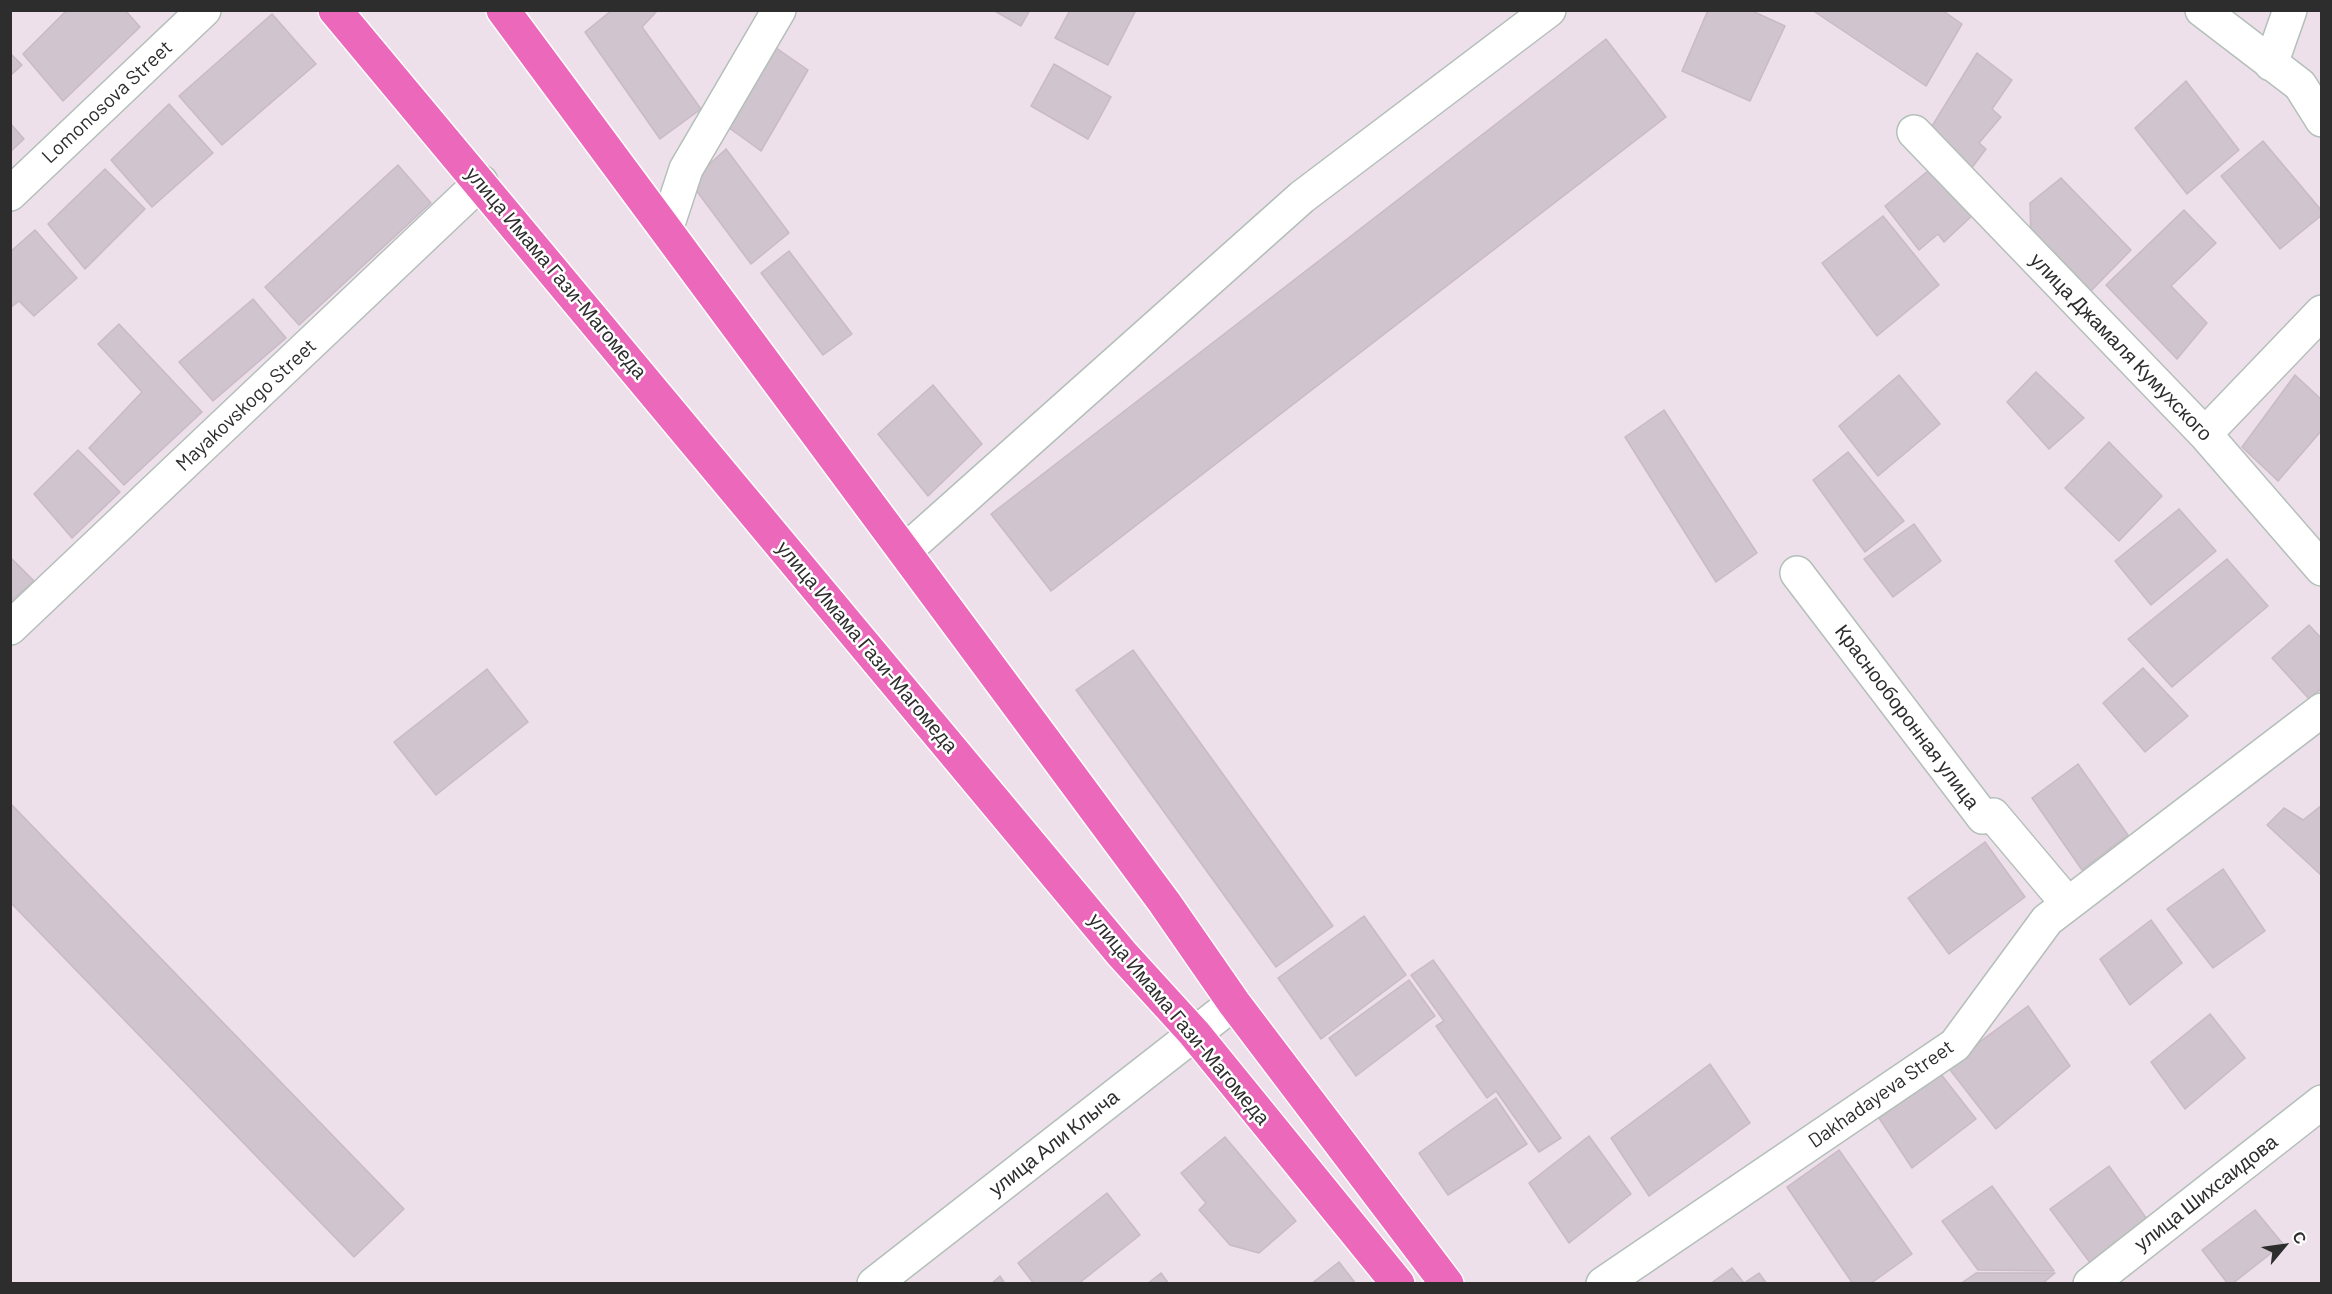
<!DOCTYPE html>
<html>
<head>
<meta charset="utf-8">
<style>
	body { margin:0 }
	#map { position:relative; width:2332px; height:1294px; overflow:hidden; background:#eee0eb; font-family:Barlow,sans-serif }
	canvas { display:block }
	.frame { position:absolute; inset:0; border:12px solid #2d2d2d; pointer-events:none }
	.north { position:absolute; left:2254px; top:1216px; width:60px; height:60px; -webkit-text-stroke:4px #fff; paint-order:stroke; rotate:61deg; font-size:16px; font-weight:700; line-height:24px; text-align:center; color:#2d2d2d }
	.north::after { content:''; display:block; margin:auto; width:21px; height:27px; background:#2d2d2d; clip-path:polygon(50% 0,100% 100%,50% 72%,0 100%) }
</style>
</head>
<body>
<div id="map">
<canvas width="2332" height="1294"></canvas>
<div class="frame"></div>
<div class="north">С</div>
</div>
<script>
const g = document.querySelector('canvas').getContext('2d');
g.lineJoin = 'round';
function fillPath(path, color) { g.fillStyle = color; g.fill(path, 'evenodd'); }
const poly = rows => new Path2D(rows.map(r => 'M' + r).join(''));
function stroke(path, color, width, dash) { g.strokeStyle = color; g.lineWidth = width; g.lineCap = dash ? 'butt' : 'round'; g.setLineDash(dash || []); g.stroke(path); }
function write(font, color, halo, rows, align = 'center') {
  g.font = font + ' Barlow,sans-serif'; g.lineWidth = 5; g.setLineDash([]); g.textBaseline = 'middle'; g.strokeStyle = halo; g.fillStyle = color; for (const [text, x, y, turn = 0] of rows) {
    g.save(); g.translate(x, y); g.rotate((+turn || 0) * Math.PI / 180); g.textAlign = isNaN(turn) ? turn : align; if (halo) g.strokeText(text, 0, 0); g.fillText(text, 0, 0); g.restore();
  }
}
const building = poly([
	[67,10,125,10,140,27,63,101,23,54,67,10],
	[612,10,658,10,642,27,701,109,660,139,585,32,612,10],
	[993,10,1030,10,1021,26,993,10],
	[1070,10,1136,10,1108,65,1055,38,1070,10],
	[1708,10,1750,10,1785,26,1750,101,1682,71,1708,10],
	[1812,10,1942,10,1962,24,1926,86,1812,10],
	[272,14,316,64,222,145,179,96,272,14],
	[1606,39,1666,117,1051,591,991,514,1606,39],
	[772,45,808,70,761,151,725,125,772,45],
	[10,53,22,65,10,76,10,53],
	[1977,53,2012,80,1992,109,2001,117,1979,143,1986,149,1968,173,1929,131,1977,53],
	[1054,64,1111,97,1088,139,1031,106,1054,64],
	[2186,81,2239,150,2187,194,2135,128,2186,81],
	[169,104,213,153,152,207,111,160,169,104],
	[10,123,24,139,10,152,10,123],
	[2263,141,2322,211,2322,215,2280,249,2221,176,2263,141],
	[726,149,789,233,751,264,690,182,726,149],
	[398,165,431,203,299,325,265,287,398,165],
	[1934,166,1974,214,1944,242,1938,234,1919,250,1885,206,1934,166],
	[105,169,145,209,85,269,48,224,105,169],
	[2061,178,2131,250,2085,297,2031,241,2030,203,2061,178],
	[2184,210,2216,243,2171,286,2207,323,2177,359,2106,285,2184,210],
	[1883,216,1939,285,1877,336,1822,263,1883,216],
	[35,230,77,278,34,316,19,301,10,308,10,252,35,230],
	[789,251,852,334,823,355,761,273,789,251],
	[253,299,286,338,213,401,179,362,253,299],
	[119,324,202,412,124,485,89,448,142,392,98,344,119,324],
	[2036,372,2084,418,2049,449,2007,402,2036,372],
	[1899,375,1940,424,1878,476,1839,426,1899,375],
	[2295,375,2322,400,2322,430,2278,481,2242,447,2295,375],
	[933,385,982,444,928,496,878,434,933,385],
	[1664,410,1757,553,1716,582,1625,437,1664,410],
	[2109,442,2162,496,2119,541,2065,488,2109,442],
	[78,450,120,492,72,538,34,494,78,450],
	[1848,452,1904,521,1865,552,1813,480,1848,452],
	[2179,509,2216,551,2151,605,2115,561,2179,509],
	[1914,524,1941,561,1893,597,1864,559,1914,524],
	[10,557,34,581,10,602,10,557],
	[2227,559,2268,606,2172,687,2128,639,2227,559],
	[2309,625,2322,639,2322,688,2309,699,2272,658,2309,625],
	[1133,650,1333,926,1276,967,1076,690,1133,650],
	[2143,668,2188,716,2145,752,2103,703,2143,668],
	[487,669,528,722,436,795,394,742,487,669],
	[2078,764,2128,835,2082,870,2032,798,2078,764],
	[10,803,404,1209,354,1257,10,902,10,803],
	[2322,805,2322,876,2267,825,2284,808,2303,820,2322,805],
	[1985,842,2025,897,1949,954,1908,898,1985,842],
	[2223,869,2265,931,2213,968,2167,909,2223,869],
	[1364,916,1406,975,1321,1039,1278,978,1364,916],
	[2151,920,2182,963,2130,1005,2100,959,2151,920],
	[1433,960,1561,1138,1539,1152,1496,1091,1487,1098,1436,1026,1444,1021,1411,975,1433,960],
	[1409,980,1435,1016,1356,1076,1329,1038,1409,980],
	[2028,1006,2070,1066,1996,1129,1947,1066,2028,1006],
	[2210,1014,2245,1058,2185,1109,2151,1062,2210,1014],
	[1710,1064,1750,1123,1649,1196,1611,1138,1710,1064],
	[1940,1073,1976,1119,1912,1168,1879,1118,1940,1073],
	[1496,1098,1527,1144,1448,1195,1419,1153,1496,1098],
	[1589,1136,1631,1194,1569,1243,1529,1183,1589,1136],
	[1225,1137,1296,1221,1259,1253,1230,1245,1199,1210,1206,1203,1181,1173,1225,1137],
	[1839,1150,1912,1254,1870,1284,1853,1284,1787,1187,1839,1150],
	[2109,1166,2149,1222,2091,1264,2050,1209,2109,1166],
	[1992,1186,2054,1271,1978,1270,1942,1221,1992,1186],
	[1107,1193,1140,1235,1078,1284,1034,1284,1018,1263,1107,1193],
	[2255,1210,2283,1244,2232,1284,2228,1284,2202,1250,2255,1210],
	[1339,1262,1356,1284,1311,1284,1339,1262],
	[1732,1268,1744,1283,1759,1273,1767,1284,1710,1284,1732,1268],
	[1161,1273,1169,1284,1147,1284,1161,1273],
	[1976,1273,2055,1273,2042,1284,1960,1284,1976,1273],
	[1000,1276,1005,1284,991,1284,1000,1276]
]);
fillPath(building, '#d0c4ce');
stroke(building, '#c9bac5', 1.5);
const minor = poly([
	[2202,10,2300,85,2322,120],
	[2271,64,2290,10],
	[1914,132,2205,434,2322,569],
	[10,194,204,10],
	[666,230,686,169,779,10],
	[2205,434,2322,312],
	[905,551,1302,197,1549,10],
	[1797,573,1983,817,1993,815,2068,904],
	[10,628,481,182],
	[874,1284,1234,1003],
	[1603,1284,1955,1045,2047,920,2322,710],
	[2090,1284,2322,1102]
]);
const major = poly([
	[335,10,1122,954,1194,1033,1398,1284],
	[503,10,1164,902,1234,1003,1447,1284]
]);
stroke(minor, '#b3bfb9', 36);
stroke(major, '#fff', 36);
stroke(minor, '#fff', 33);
stroke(major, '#eb68ba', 33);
write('20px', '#2d2d2d', '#fff', [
	["Lomonosova Street",107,102,-43],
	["улица Имама Гази-Магомеда",556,273,50],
	["улица Джамаля Кумухского",2121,347,46],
	["Mayakovskogo Street",246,405,-43],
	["улица Имама Гази-Магомеда",867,647,50],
	["Краснооборонная улица",1907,717,53],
	["улица Имама Гази-Магомеда",1179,1019,50],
	["Dakhadayeva Street",1881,1094,-35],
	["улица Али Клыча",1054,1143,-38],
	["улица Шихсаидова",2206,1193,-38]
]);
</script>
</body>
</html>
